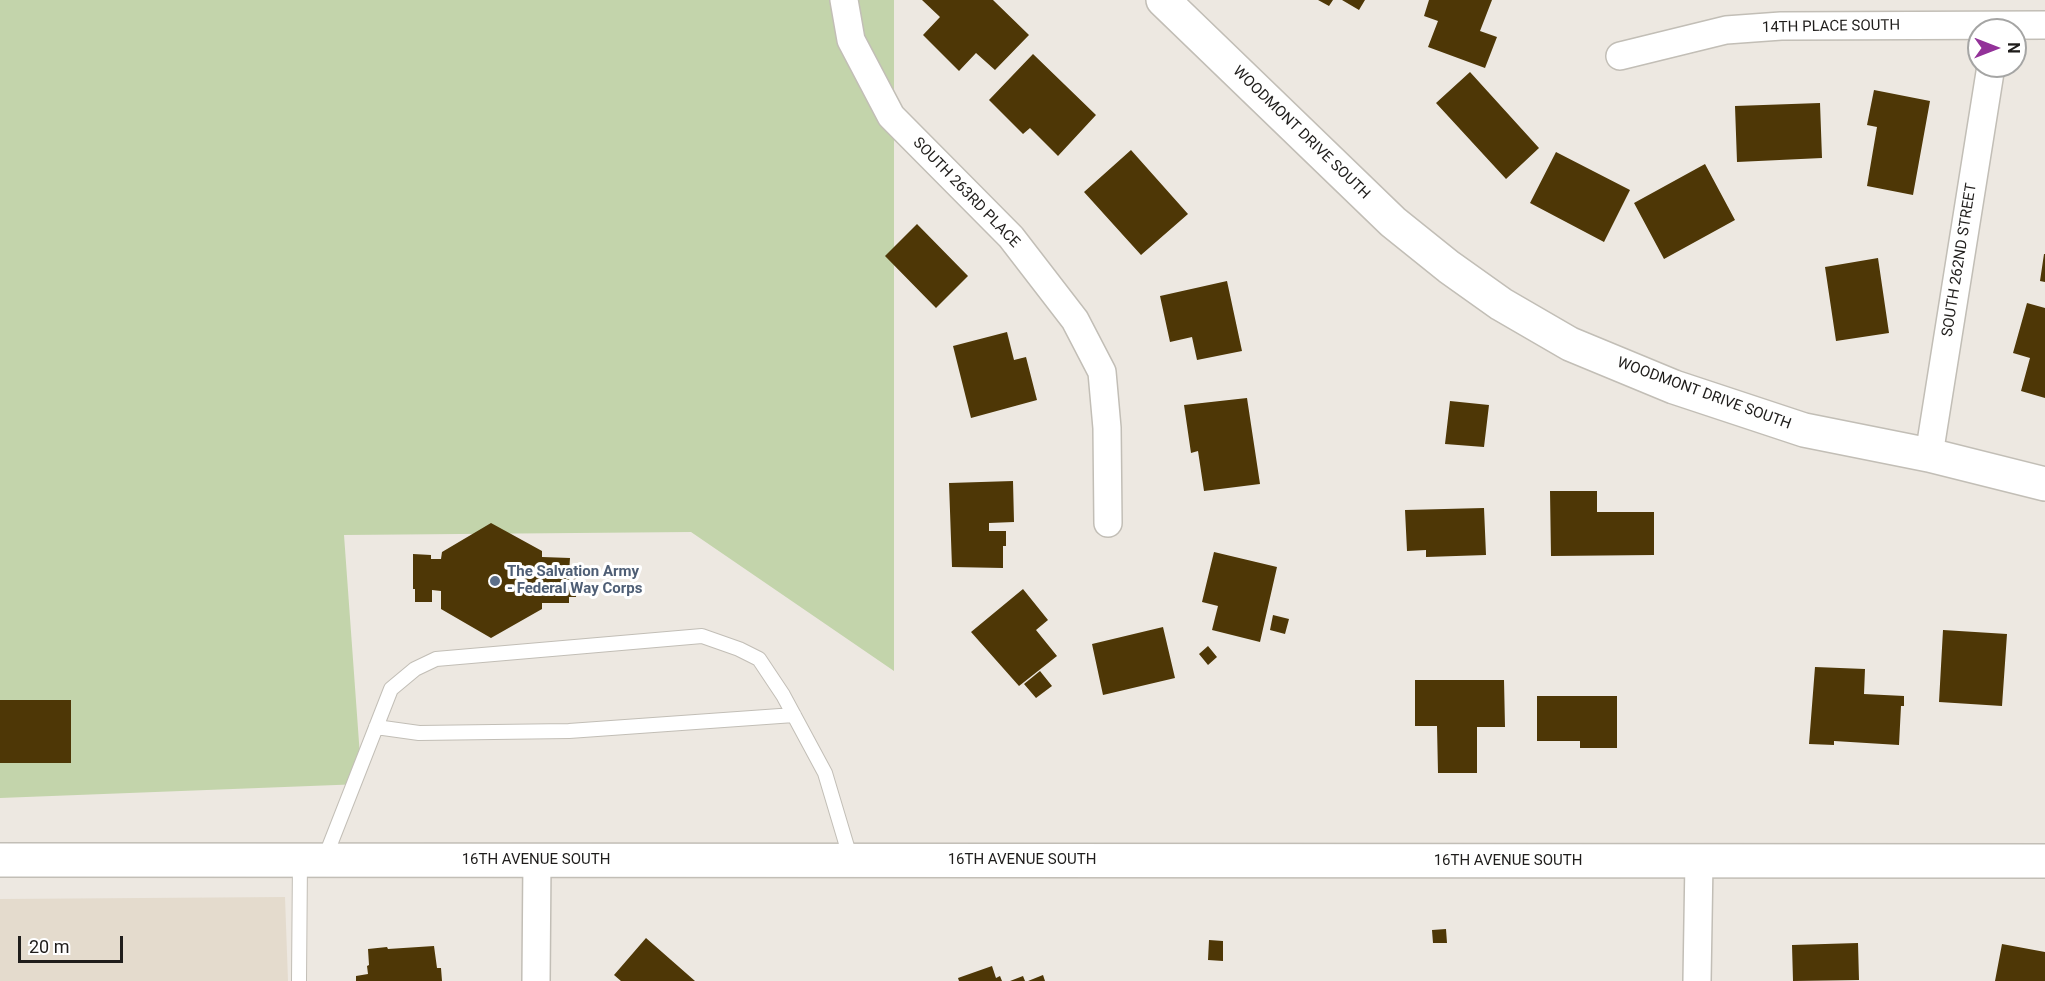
<!DOCTYPE html>
<html>
<head>
<meta charset="utf-8">
<style>
	body { margin:0 }
	#map { position:relative; width:2045px; height:981px; overflow:hidden; background:#ede8e1; font-family:Roboto,sans-serif }
	canvas { display:block }
	.north { position:absolute; left:1967px; top:18px; width:60px; height:60px; box-sizing:border-box; background:#fff; border:2px solid #a5a5a4; border-radius:50%; rotate:90deg; font-size:16px; font-weight:700; line-height:24px; text-align:center; color:#1f1d1b }
	.north::after { content:''; display:block; margin:auto; width:21px; height:27px; background:#933299; clip-path:polygon(50% 0,100% 100%,50% 72%,0 100%) }
	.scale { position:absolute; left:18px; top:936px; width:105px; height:27px; box-sizing:border-box; border:3px solid #1f1d1b; border-top:0; padding-left:8px; font-size:18px; line-height:21px; white-space:nowrap; color:#1f1d1b; -webkit-text-stroke:4px #fff; paint-order:stroke }
</style>
</head>
<body>
<div id="map">
<canvas width="2045" height="981"></canvas>
<div class="north">N</div>
<div class="scale">20 m</div>
</div>
<script>
const g = document.querySelector('canvas').getContext('2d');
g.lineJoin = 'round';
function fillPath(path, color) { g.fillStyle = color; g.fill(path, 'evenodd'); }
const poly = rows => new Path2D(rows.map(r => 'M' + r).join(''));
function stroke(path, color, width, dash) { g.strokeStyle = color; g.lineWidth = width; g.lineCap = dash ? 'butt' : 'round'; g.setLineDash(dash || []); g.stroke(path); }
function write(font, color, halo, rows, align = 'center') {
  g.font = font + ' Roboto,sans-serif'; g.lineWidth = 6; g.setLineDash([]); g.textBaseline = 'middle'; g.strokeStyle = halo; g.fillStyle = color; for (const [text, x, y, turn = 0] of rows) {
    g.save(); g.translate(x, y); g.rotate((+turn || 0) * Math.PI / 180); g.textAlign = isNaN(turn) ? turn : align; if (halo) g.strokeText(text, 0, 0); g.fillText(text, 0, 0); g.restore();
  }
}
fillPath(poly([
	[285,897,288,981,0,981,0,899]
]), '#e4dbcd');
fillPath(poly([
	[0,0,894,0,894,671,691,532,344,535,362,784,0,798]
]), '#c3d4ab');
fillPath(poly([
	[922,0,993,0,1029,35,995,70,976,53,959,71,923,35,940,17],
	[1318,0,1333,0,1329,6],
	[1342,0,1365,0,1359,10],
	[1429,0,1492,0,1480,31,1497,37,1485,68,1428,47,1438,21,1424,16],
	[1033,54,1096,115,1058,156,1030,128,1023,134,989,100],
	[1470,72,1539,148,1506,179,1436,103],
	[1874,90,1930,101,1913,195,1867,186,1877,127,1867,125],
	[1820,103,1822,158,1737,162,1735,106],
	[1131,150,1188,214,1141,255,1084,192],
	[1556,152,1630,190,1604,242,1530,203],
	[1705,164,1735,220,1664,259,1634,203],
	[917,224,968,276,936,308,885,256],
	[2044,254,2045,254,2045,282,2040,281],
	[1878,258,1889,333,1836,341,1825,267],
	[1227,281,1242,351,1197,360,1192,337,1170,342,1160,296],
	[2027,303,2045,308,2045,398,2021,391,2030,358,2013,353],
	[1007,332,1014,360,1026,357,1037,400,971,418,953,346],
	[1247,398,1260,484,1204,491,1198,451,1191,453,1184,405],
	[1450,401,1489,405,1484,447,1445,444],
	[1013,481,1014,522,989,523,989,531,1006,531,1006,546,1003,546,1003,568,952,567,949,483],
	[1550,491,1597,491,1597,512,1654,512,1654,555,1551,556],
	[1484,508,1486,555,1426,557,1426,550,1407,551,1405,510],
	[491,523,542,551,542,557,570,558,569,573,577,573,576,597,569,597,569,603,542,603,542,609,491,638,441,609,441,591,432,590,432,602,415,602,415,589,413,589,413,554,431,555,431,559,441,559,442,552],
	[1214,552,1277,567,1260,642,1212,630,1218,606,1202,602],
	[1023,589,1048,620,1036,630,1057,656,1019,686,971,632],
	[1273,615,1289,619,1285,634,1270,630],
	[1163,627,1175,678,1103,695,1092,644],
	[1943,630,2007,634,2002,706,1939,702],
	[1208,646,1217,657,1208,665,1199,654],
	[1815,667,1865,669,1864,694,1904,696,1904,706,1901,706,1899,745,1834,741,1834,745,1809,744],
	[1040,671,1052,686,1036,698,1024,684],
	[1415,680,1504,680,1505,727,1477,727,1477,773,1438,773,1437,726,1415,726],
	[1537,696,1617,696,1617,748,1580,748,1580,741,1537,741],
	[0,700,71,700,71,763,0,763],
	[1446,929,1447,943,1433,943,1432,930],
	[646,938,695,981,621,981,614,975],
	[1209,940,1223,941,1223,961,1208,960],
	[1858,943,1859,980,1793,981,1792,945],
	[2002,944,2045,952,2045,981,1995,981],
	[434,946,437,968,441,968,442,981,356,981,356,976,368,974,367,966,369,965,368,949,387,947,388,949],
	[992,966,996,978,1000,976,1002,981,959,981,958,978],
	[1043,975,1045,981,1028,981],
	[1023,976,1025,981,1010,981]
]), '#4e3706');
const lane = poly([
	[376,727,419,733,569,731,794,715],
	[324,860,391,689,415,669,436,659,702,636,739,649,759,659,783,695,825,773,851,860],
	[299,981,300,860]
]);
const street = poly([
	[844,0,851,40,891,116,1011,237,1075,320,1102,372,1107,428,1108,523],
	[1620,56,1726,30,1781,26,2045,25],
	[1929,455,1991,66],
	[536,981,537,860],
	[1697,981,1699,861]
]);
const secondary = poly([
	[1163,0,1393,222,1449,267,1501,304,1570,344,1674,387,1804,430,1929,455,2045,484],
	[0,860,2045,861]
]);
stroke(lane, '#c2beb6', 16);
stroke(street, '#c2beb6', 30);
stroke(secondary, '#c2beb6', 36);
stroke(lane, '#fff', 14);
stroke(street, '#fff', 27);
stroke(secondary, '#fff', 33);
for (const [x, y, r, color] of [
	[495,581,6,"#5c6f8a"]
]) { const dot = new Path2D(); dot.arc(x, y, r, 0, 2 * Math.PI); g.fillStyle = color; g.fill(dot); stroke(dot, '#fff', 2); }
write('15px', '#1f1d1b', '#fff', [
	["14TH PLACE SOUTH",1831,27,-1],
	["WOODMONT DRIVE SOUTH",1301,133,44],
	["SOUTH 263RD PLACE",966,193,46],
	["SOUTH 262ND STREET",1960,260,-81],
	["WOODMONT DRIVE SOUTH",1704,394,20],
	["16TH AVENUE SOUTH",536,860],
	["16TH AVENUE SOUTH",1022,860],
	["16TH AVENUE SOUTH",1508,861]
]);
write('bold 15px', '#4e5e75', '#fff', [
	["The Salvation Army",507,572],
	["- Federal Way Corps",507,589]
], 'left');
</script>
</body>
</html>
